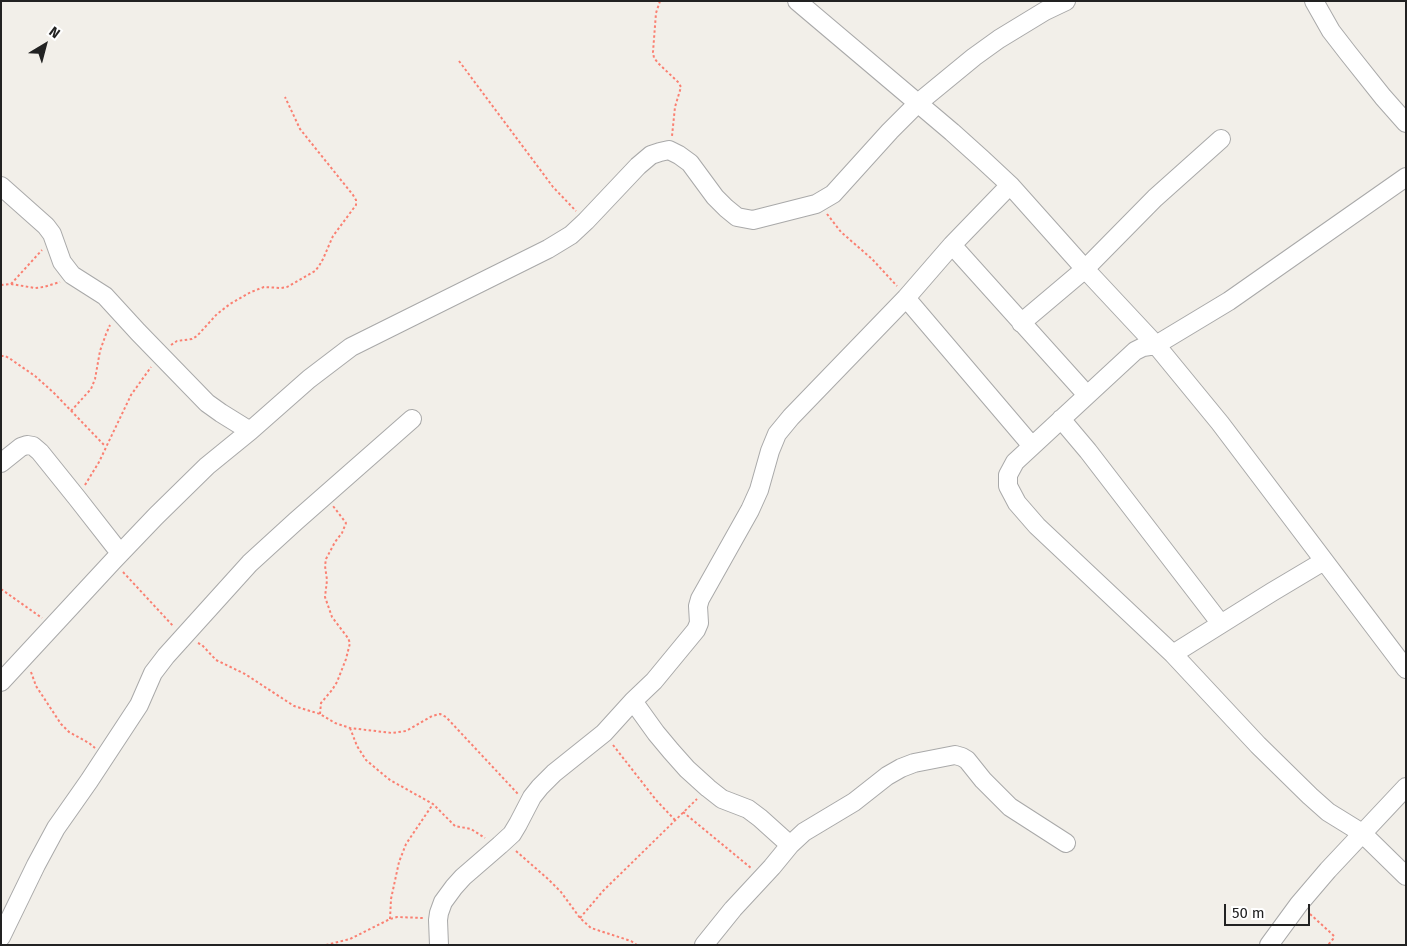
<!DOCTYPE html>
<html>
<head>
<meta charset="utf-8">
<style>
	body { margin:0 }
	#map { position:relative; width:1407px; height:946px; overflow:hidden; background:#f2efe9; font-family:"Fira Sans",sans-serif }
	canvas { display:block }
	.frame { position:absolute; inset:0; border:2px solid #222; pointer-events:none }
	.north { position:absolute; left:20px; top:20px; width:50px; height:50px; -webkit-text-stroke:4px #fff; paint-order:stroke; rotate:37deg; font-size:14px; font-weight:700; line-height:20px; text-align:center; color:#222 }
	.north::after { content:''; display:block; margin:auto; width:18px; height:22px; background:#222; clip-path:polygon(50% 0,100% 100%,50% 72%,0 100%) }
	.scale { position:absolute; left:1224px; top:904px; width:86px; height:22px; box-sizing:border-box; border:2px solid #222; border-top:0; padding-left:6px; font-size:15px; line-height:18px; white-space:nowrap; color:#222; -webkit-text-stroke:4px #fff; paint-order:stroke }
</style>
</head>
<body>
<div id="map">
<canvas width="1407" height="946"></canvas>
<div class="frame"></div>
<div class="north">N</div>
<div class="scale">50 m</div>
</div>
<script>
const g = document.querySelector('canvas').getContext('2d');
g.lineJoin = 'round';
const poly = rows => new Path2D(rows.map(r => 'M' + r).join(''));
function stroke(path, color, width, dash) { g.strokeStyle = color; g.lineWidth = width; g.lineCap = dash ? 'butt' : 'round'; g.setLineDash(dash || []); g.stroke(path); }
const minor = poly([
	[797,1,952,132,982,159,1010,185,1085,269,1156,345,1220,423,1406,669],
	[1314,1,1331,31,1348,53,1383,97,1406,123],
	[1406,177,1229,301,1156,345,1143,347,1135,351,1015,462,1008,475,1008,486,1017,503,1037,526,1173,654,1258,745,1310,796,1328,812,1362,833,1406,876],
	[1,186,46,226,52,234,62,262,72,275,105,296,138,332,207,403,221,413,250,431],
	[952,245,1087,395],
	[906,298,1032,446],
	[1021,323,1085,269,1155,198,1221,139],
	[1061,419,1088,451,1221,624],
	[1,463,21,447,27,445,33,446,40,452,77,498,120,553],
	[1173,654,1272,592,1324,561],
	[1,682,113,561,156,516,207,466,250,431,309,379,351,347,548,249,571,235,586,221,638,166,651,155,660,152,669,150,679,155,690,163,715,197,726,208,737,217,753,220,816,204,833,194,890,131,918,103,974,57,999,39,1045,11,1066,1],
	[633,701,656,733,671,751,687,769,708,788,722,799,748,809,760,818,790,845],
	[1,937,36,865,56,828,89,781,139,705,153,673,166,656,250,563,296,521,412,419],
	[439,945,438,920,439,913,443,902,454,887,463,877,500,845,512,834,518,824,532,797,540,787,554,773,604,733,633,701,654,681,696,630,699,623,698,606,700,599,750,510,759,490,770,451,777,434,791,417,906,298,952,245,1010,185],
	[704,945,733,909,772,867,790,845,804,832,854,802,887,776,901,768,914,763,955,755,962,757,967,760,983,780,1010,807,1066,843],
	[1269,945,1299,904,1328,870,1406,787]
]);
stroke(minor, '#a9a9a9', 20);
stroke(poly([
	[660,1,656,13,653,52,654,58,659,64,678,82,681,87,675,107,672,136],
	[459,61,553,187,576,211],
	[827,214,841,232,872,259,897,286],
	[11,284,42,250],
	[1,285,11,284,35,288,44,287,60,282],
	[171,345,177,341,192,339,197,336,217,314,230,304,251,292,264,287,281,288,287,287,315,271,319,266,323,259,333,236,356,205,356,200,353,195,300,129,285,97],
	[1,356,5,356,9,358,35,376,54,393,105,446],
	[71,411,91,389,95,379,100,351,106,334,110,325],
	[85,485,99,462,131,395,151,367],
	[123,572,174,627],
	[1,589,42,618],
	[198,643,202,645,216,660,245,674,294,706,320,714,335,723,350,728,392,733,406,731,432,716,440,714,446,717,518,794],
	[31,672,36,686,61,724,69,732,89,743,95,748],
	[320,714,321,703,332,690,337,682,346,659,350,643,348,638,332,617,325,597,327,580,325,566,326,559,335,542,342,533,346,523,333,506],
	[350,728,357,746,366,760,379,771,390,780,433,804,455,826,471,829,485,838],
	[613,745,656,800,675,820],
	[683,812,751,868],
	[516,851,548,879,561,892,580,918,591,928,631,941,637,945],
	[1310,914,1332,934,1334,936,1333,939,1328,945],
	[580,918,603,891,697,799],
	[390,919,391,899,399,862,406,844,433,804],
	[326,945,350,939,390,919,397,917,423,918]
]), '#fa8072', 2, [2.5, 2.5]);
stroke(minor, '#fff', 18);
</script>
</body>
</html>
